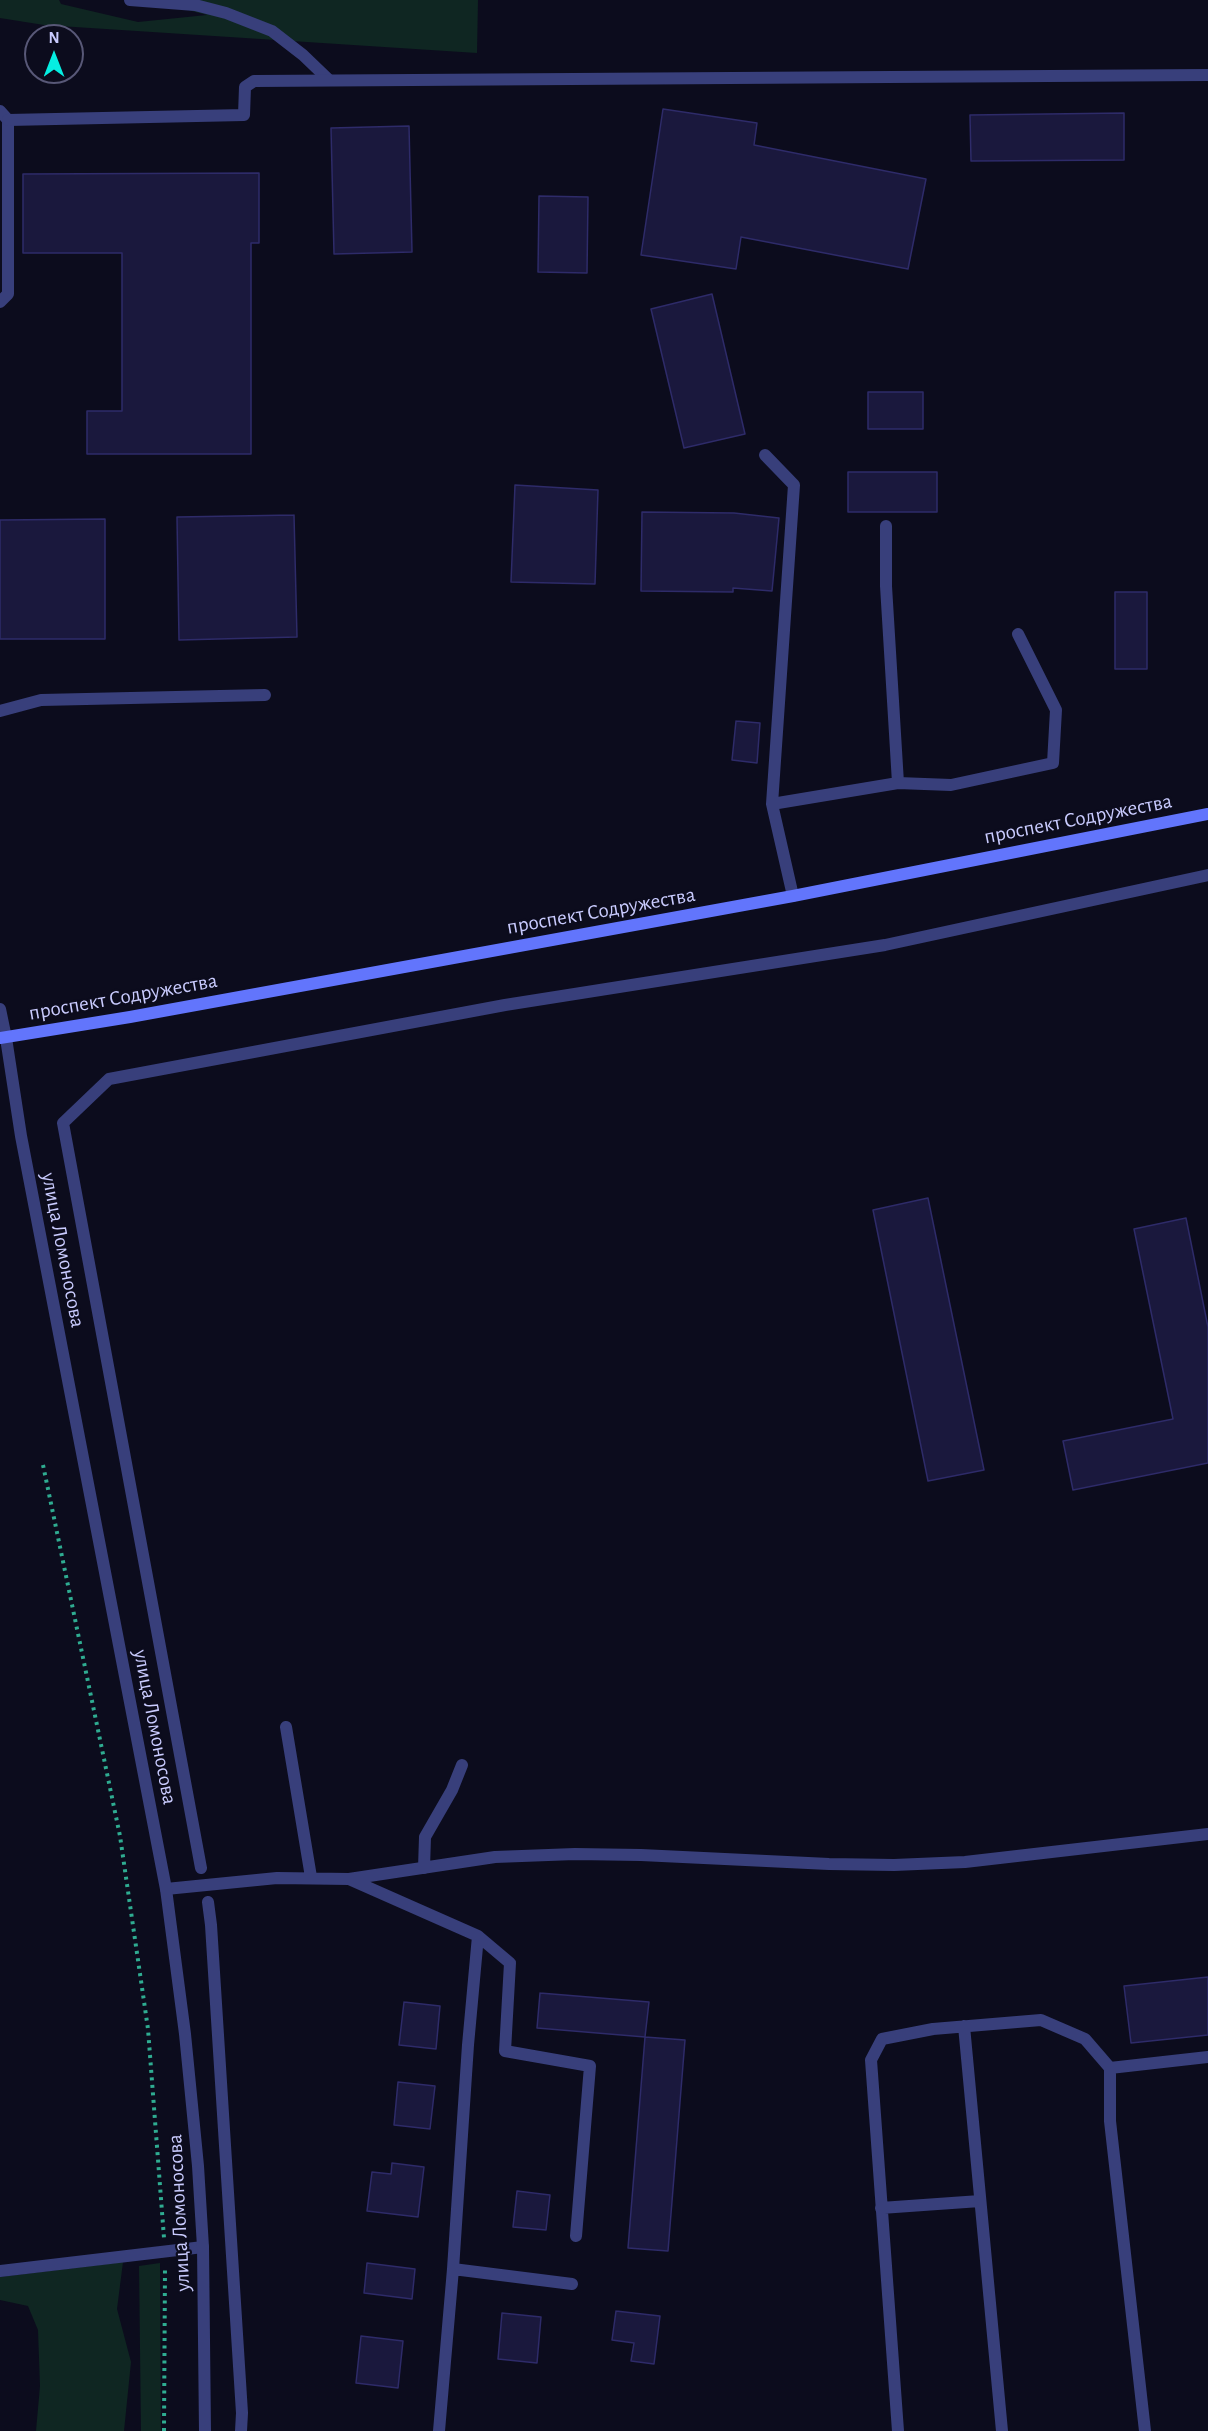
<!DOCTYPE html>
<html>
<head>
<meta charset="utf-8">
<style>
	body { margin:0 }
	#map { position:relative; width:1208px; height:2431px; overflow:hidden; background:#0c0c1d; font-family:"Alegreya Sans",sans-serif }
	canvas { display:block }
	.north { position:absolute; left:24px; top:24px; width:60px; height:60px; box-sizing:border-box; background:#0c0c1d; border:2px solid #585877; border-radius:50%; rotate:0deg; font-size:16px; font-weight:700; line-height:24px; text-align:center; color:#c9cbfe }
	.north::after { content:''; display:block; margin:auto; width:21px; height:27px; background:#05eee2; clip-path:polygon(50% 0,100% 100%,50% 72%,0 100%) }
</style>
</head>
<body>
<div id="map">
<canvas width="1208" height="2431"></canvas>
<div class="north">N</div>
</div>
<script>
const g = document.querySelector('canvas').getContext('2d');
g.lineJoin = 'round';
function fillPath(path, color) { g.fillStyle = color; g.fill(path, 'evenodd'); }
const poly = rows => new Path2D(rows.map(r => 'M' + r).join(''));
function stroke(path, color, width, dash) { g.strokeStyle = color; g.lineWidth = width; g.lineCap = dash ? 'butt' : 'round'; g.setLineDash(dash || []); g.stroke(path); }
function write(font, color, halo, rows, align = 'center') {
  g.font = font + ' "Alegreya Sans",sans-serif'; g.lineWidth = 4.5; g.setLineDash([]); g.textBaseline = 'middle'; g.strokeStyle = halo; g.fillStyle = color; for (const [text, x, y, turn = 0] of rows) {
    g.save(); g.translate(x, y); g.rotate((+turn || 0) * Math.PI / 180); g.textAlign = isNaN(turn) ? turn : align; if (halo) g.strokeText(text, 0, 0); g.fillText(text, 0, 0); g.restore();
  }
}
fillPath(poly([
	[0,0,59,0,61,4,138,22,207,15,150,0,478,0,477,53,44,25,0,18],
	[123,2262,117,2309,131,2362,124,2431,36,2431,40,2386,38,2330,28,2306,0,2300,0,2277],
	[160,2263,161,2431,141,2431,139,2266]
]), '#0f2622');
const building = poly([
	[663,109,757,123,754,145,926,179,908,269,741,237,736,269,641,255,663,109],
	[1124,113,1124,160,971,161,970,115,1124,113],
	[409,126,412,252,334,254,331,128,409,126],
	[259,173,259,243,251,243,251,454,87,454,87,411,122,411,122,253,23,253,23,174,259,173],
	[539,196,588,197,587,273,538,272,539,196],
	[712,294,745,434,684,448,651,309,712,294],
	[868,392,923,392,923,429,868,429,868,392],
	[848,472,937,472,937,512,848,512,848,472],
	[515,485,598,490,595,584,511,582,515,485],
	[642,512,734,513,779,518,772,591,733,588,733,592,641,591,642,512],
	[294,515,297,637,179,640,177,517,294,515],
	[105,519,105,639,0,639,0,520,105,519],
	[1115,592,1147,592,1147,669,1115,669,1115,592],
	[736,721,760,723,757,763,732,760,736,721],
	[928,1198,984,1470,928,1481,873,1210,928,1198],
	[1186,1218,1208,1327,1208,1463,1073,1490,1063,1441,1173,1419,1134,1229,1186,1218],
	[1208,1977,1208,2035,1131,2043,1124,1986,1208,1977],
	[540,1993,649,2002,645,2037,537,2028,540,1993],
	[404,2002,440,2006,436,2049,399,2045,404,2002],
	[645,2037,685,2040,668,2251,628,2248,645,2037],
	[398,2082,435,2086,430,2129,394,2125,398,2082],
	[392,2163,424,2167,418,2217,367,2211,372,2172,391,2174,392,2163],
	[517,2191,550,2195,546,2230,513,2227,517,2191],
	[367,2263,415,2269,412,2299,364,2293,367,2263],
	[616,2311,660,2316,654,2364,631,2361,634,2343,612,2340,616,2311],
	[502,2313,541,2317,537,2363,498,2359,502,2313],
	[361,2336,403,2341,398,2388,356,2383,361,2336]
]);
fillPath(building, '#1a183d');
stroke(building, '#2e2b69', 1.5);
stroke(poly([
	[43,1465,120,1836,148,2029,164,2238],
	[164,2431,165,2267]
]), '#2fac91', 4, [3, 4.5]);
stroke(poly([
	[130,0,195,5,226,13,272,31,303,55,329,80],
	[0,111,8,120,8,294,0,302],
	[765,455,794,485,772,804,793,896],
	[886,526,886,586,898,783],
	[0,711,41,700,265,695],
	[772,804,898,783,951,785,1053,763,1056,710,1018,634],
	[0,1009,6,1038],
	[286,1727,311,1877],
	[424,1868,425,1837,452,1790,462,1765],
	[349,1879,495,1857,575,1854,641,1855,829,1864,894,1865,965,1862,1208,1834],
	[166,1889,277,1878,349,1879,478,1936,468,2045,453,2269,572,2284],
	[478,1936,510,1963,505,2051,590,2066,576,2236],
	[964,2026,1002,2431],
	[1110,2068,1208,2057],
	[881,2208,980,2201],
	[0,2271,203,2247],
	[439,2431,453,2269],
	[898,2431,871,2060,882,2039,933,2029,1041,2020,1085,2039,1110,2068,1110,2121,1145,2431]
]), '#383f7b', 12);
stroke(poly([
	[201,1868,63,1123,109,1079,505,1005,885,945,1208,875],
	[208,1902,211,1925,242,2413,241,2431]
]), '#383f7b', 12);
stroke(poly([
	[8,120,244,115,245,87,254,81,1208,75]
]), '#383f7b', 12);
stroke(poly([
	[6,1038,21,1136,166,1889,185,2034,198,2166,203,2247,205,2431]
]), '#383f7b', 12);
stroke(poly([
	[0,1038,130,1017,793,896,1208,814]
]), '#6275fc', 12);
write('21px', '#c9cbfe', '#0c0c1d', [
	["проспект Содружества",1078,819,-11],
	["проспект Содружества",601,911,-10],
	["проспект Содружества",123,997,-10],
	["улица Ломоносова",63,1250,79],
	["улица Ломоносова",155,1727,79],
	["улица Ломоносова",179,2213,-93]
]);
</script>
</body>
</html>
